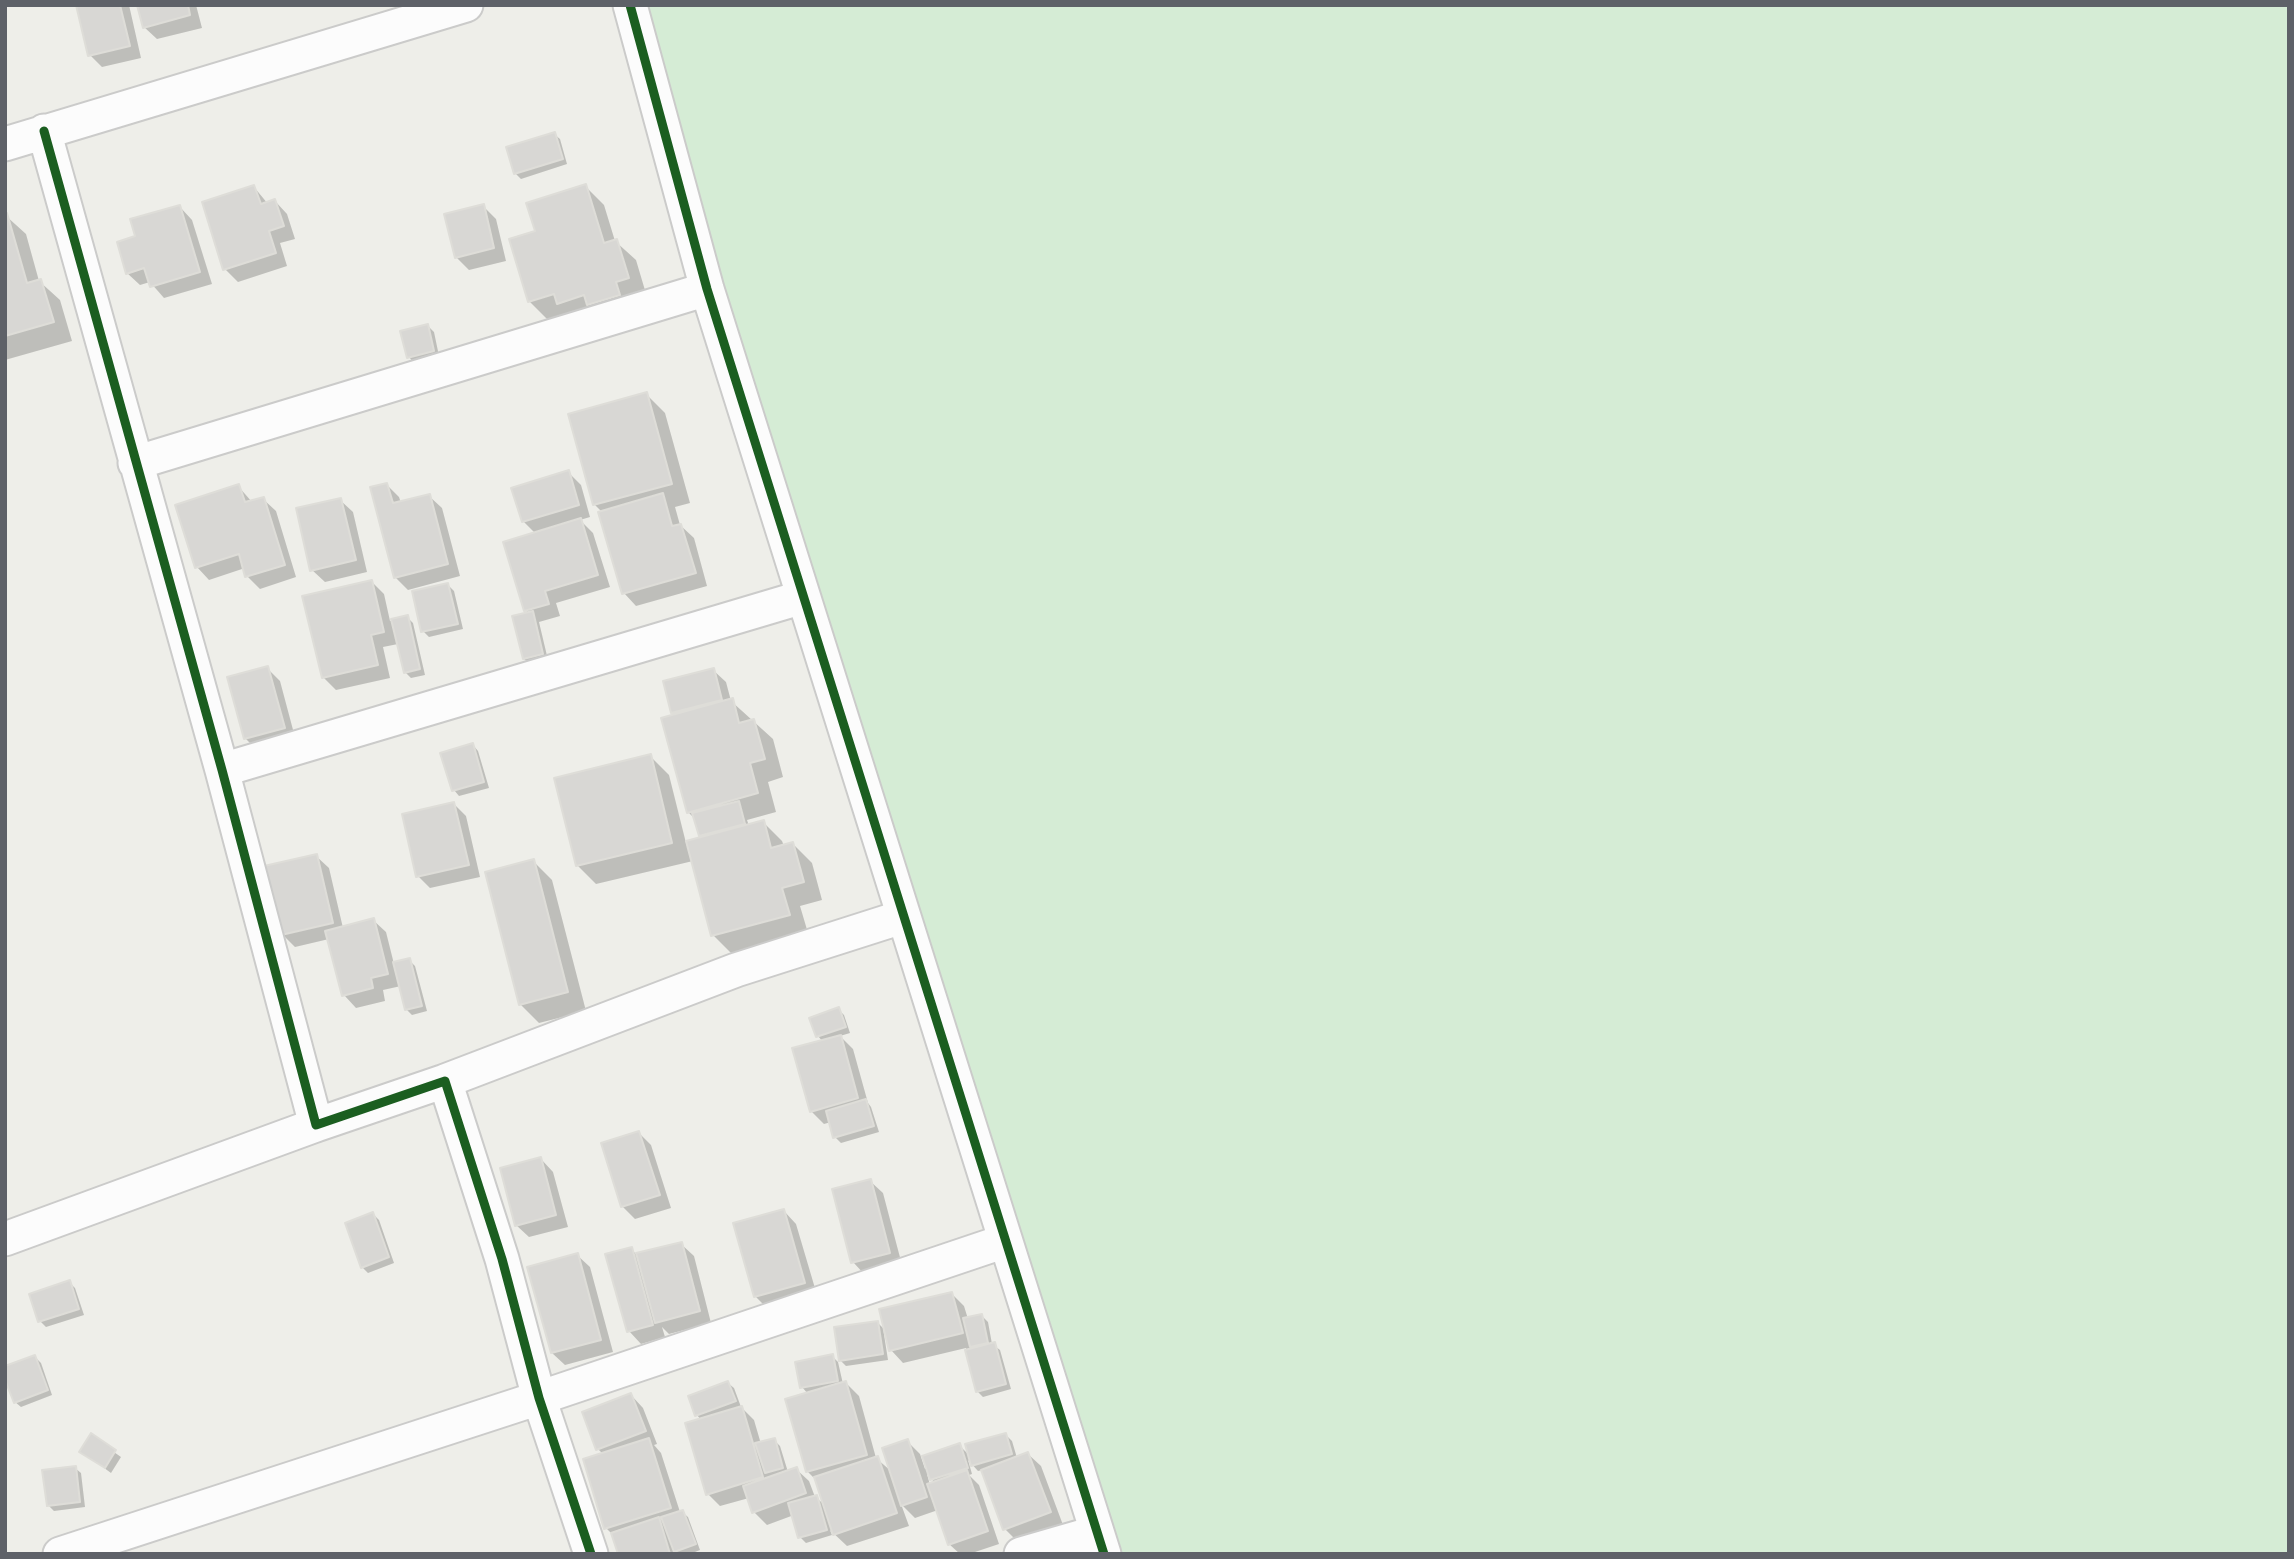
<!DOCTYPE html>
<html>
<head>
<meta charset="utf-8">
<style>
	body { margin:0 }
	#map { position:relative; width:2294px; height:1559px; overflow:hidden; background:#eeeee9; font-family:"Varela Round",sans-serif }
	canvas { display:block }
	.frame { position:absolute; inset:0; border:7px solid #5e6168; pointer-events:none }
</style>
</head>
<body>
<div id="map">
<canvas width="2294" height="1559"></canvas>
<div class="frame"></div>
</div>
<script>
const g = document.querySelector('canvas').getContext('2d');
g.lineJoin = 'round';
function fillPath(path, color) { g.fillStyle = color; g.fill(path, 'evenodd'); }
const poly = rows => new Path2D(rows.map(r => 'M' + r).join(''));
function stroke(path, color, width, dash) { g.strokeStyle = color; g.lineWidth = width; g.lineCap = dash ? 'butt' : 'round'; g.setLineDash(dash || []); g.stroke(path); }
fillPath(poly([
	[632,5,2289,5,2289,1554,1117,1554]
]), '#d5ecd5');
fillPath(poly([
	[78,5,129,5,141,58,102,67,90,55],
	[139,5,196,5,202,28,157,39,144,27],
	[554,134,560,139,567,164,521,179,515,173],
	[585,186,604,205,615,241,636,260,647,297,548,320,529,301,538,232],
	[254,187,268,204,275,201,287,214,295,239,280,243,287,266,238,282,225,269],
	[483,206,496,219,506,261,469,270,456,257],
	[180,207,192,220,212,284,164,298,150,282,140,285,127,273,137,237],
	[5,215,26,234,39,281,60,300,72,341,5,360],
	[428,326,434,332,439,356,414,363,409,357],
	[646,394,665,413,690,503,675,507,680,525,694,538,707,586,636,606,624,593,602,512,594,504],
	[568,472,581,485,590,517,580,520,593,533,610,587,556,603,560,616,539,622,548,660,530,664,524,659,529,614,525,610,536,534,523,521],
	[387,485,399,497,401,503,429,496,442,508,460,576,408,590,395,577],
	[238,486,252,502,263,499,276,511,296,577,260,589,247,576,245,568,209,580,197,567,177,506],
	[340,500,353,512,367,572,325,582,312,570],
	[372,582,384,594,390,621,407,617,413,623,425,675,411,678,405,672,398,644,383,647,390,678,336,690,323,677],
	[448,585,454,591,463,629,429,637,423,631],
	[267,668,280,681,296,741,258,751,245,738],
	[713,670,726,682,731,701,773,739,783,777,768,782,776,812,747,820,749,826,763,822,782,841,784,846,793,844,812,863,822,900,800,906,808,933,732,954,713,935,693,861,596,884,577,865,650,756,669,775,686,843,703,838,696,820,688,812,677,716,673,712],
	[473,745,478,751,489,788,459,796,454,790],
	[454,804,466,816,480,877,430,888,418,876],
	[316,856,329,868,343,928,373,920,386,932,394,964,409,960,415,966,427,1011,412,1015,406,1009,401,986,383,990,385,1001,356,1008,344,995,329,939,295,947,282,934],
	[533,861,552,880,586,1011,539,1023,520,1004],
	[838,1009,844,1015,850,1033,840,1036,853,1049,868,1103,871,1107,879,1132,841,1143,835,1137,831,1122,824,1124,811,1111,823,1042,818,1036,812,1019],
	[639,1133,651,1145,671,1208,635,1219,622,1206],
	[541,1159,553,1172,568,1227,529,1237,516,1225],
	[870,1181,883,1193,902,1265,865,1275,853,1262],
	[784,1211,796,1224,817,1295,768,1309,755,1296],
	[373,1214,379,1220,394,1263,368,1273,362,1267],
	[681,1244,694,1256,711,1323,669,1334,662,1327,665,1337,641,1344,629,1331,631,1249,637,1255],
	[577,1255,590,1267,613,1352,565,1365,552,1353],
	[69,1282,75,1288,84,1315,46,1327,40,1321],
	[952,1294,964,1306,968,1319,982,1316,988,1322,992,1344,1000,1350,1011,1389,983,1397,977,1391,966,1348,903,1363,891,1350],
	[877,1322,883,1328,888,1360,846,1366,840,1360],
	[832,1356,838,1362,843,1384,846,1383,859,1396,876,1458,892,1472,907,1441,920,1454,925,1469,959,1445,970,1456,1006,1435,1012,1441,1017,1458,1028,1454,1041,1466,1063,1525,1018,1542,1005,1529,982,1470,978,1471,968,1460,972,1474,969,1475,979,1485,999,1544,969,1554,960,1554,949,1544,938,1510,915,1518,901,1504,909,1526,847,1546,830,1530,832,1535,806,1543,800,1537,794,1515,767,1525,754,1512,749,1498,720,1506,708,1494,701,1420,697,1415,728,1383,734,1388,741,1407,754,1420,761,1444,774,1440,780,1446,788,1472,796,1469,809,1481,815,1497,825,1505,817,1481,807,1471,808,1394,802,1387],
	[927,1474,935,1483,930,1485],
	[35,1357,41,1363,52,1395,21,1407,15,1402],
	[631,1395,643,1408,657,1444,654,1445,661,1453,680,1512,682,1512,688,1517,700,1550,690,1554,620,1554,614,1536,606,1528,603,1454,598,1449,584,1413],
	[91,1436,121,1457,111,1473,81,1451],
	[75,1468,81,1473,85,1507,54,1511,48,1505]
]), '#0003');
const building = poly([
	[76,5,120,5,130,46,88,56,76,5],
	[137,5,188,5,190,15,143,28,137,5],
	[555,132,563,159,514,174,506,147,555,132],
	[586,184,604,243,617,239,629,278,616,282,620,295,587,305,584,295,557,304,554,294,528,302,509,239,535,231,526,203,586,184],
	[254,185,261,204,275,199,284,226,269,231,276,253,223,270,202,202,254,185],
	[484,204,494,248,455,258,444,214,484,204],
	[180,205,200,272,150,287,144,268,126,274,117,242,135,236,130,219,180,205],
	[7,213,27,283,41,279,54,322,5,336,5,214,7,213],
	[428,324,434,351,407,358,400,331,428,324],
	[647,392,672,484,593,505,568,414,647,392],
	[569,470,579,505,522,522,511,488,569,470],
	[387,483,393,503,430,494,448,564,394,578,370,487,387,483],
	[239,484,245,502,264,497,285,565,245,577,239,554,195,568,175,505,239,484],
	[663,493,672,526,681,524,696,573,622,594,598,512,663,493],
	[341,498,356,560,310,571,296,508,341,498],
	[581,518,598,575,545,591,549,604,524,611,503,542,581,518],
	[372,580,384,632,371,635,378,665,322,678,302,596,372,580],
	[448,583,458,624,421,632,412,591,448,583],
	[533,611,543,654,523,659,512,616,533,611],
	[408,615,420,669,404,673,391,619,408,615],
	[268,666,285,728,244,739,227,677,268,666],
	[714,668,722,700,671,713,663,681,714,668],
	[733,698,739,723,754,719,765,759,750,763,758,793,687,813,661,718,733,698],
	[473,743,484,782,452,791,440,753,473,743],
	[651,754,672,843,576,866,554,778,651,754],
	[739,801,745,824,699,836,692,813,739,801],
	[454,802,469,865,416,877,402,814,454,802],
	[764,820,771,848,793,842,804,882,782,888,790,915,711,936,686,841,764,820],
	[317,854,333,923,281,935,264,866,317,854],
	[534,859,568,992,519,1005,485,872,534,859],
	[374,918,388,974,371,978,373,988,342,996,325,931,374,918],
	[410,958,422,1006,405,1010,393,962,410,958],
	[839,1007,846,1027,816,1037,809,1018,839,1007],
	[841,1035,858,1098,810,1112,792,1048,841,1035],
	[866,1099,874,1126,833,1138,826,1111,866,1099],
	[639,1131,660,1195,621,1207,601,1143,639,1131],
	[541,1157,556,1215,515,1226,500,1168,541,1157],
	[871,1179,890,1253,851,1263,832,1189,871,1179],
	[784,1209,805,1283,754,1297,733,1223,784,1209],
	[373,1212,389,1257,361,1268,345,1223,373,1212],
	[682,1242,700,1311,655,1323,636,1253,682,1242],
	[632,1247,653,1325,627,1332,605,1254,632,1247],
	[578,1253,601,1340,551,1353,527,1267,578,1253],
	[70,1280,79,1309,38,1322,29,1294,70,1280],
	[952,1292,963,1333,889,1351,879,1309,952,1292],
	[982,1314,988,1343,970,1347,963,1318,982,1314],
	[878,1321,883,1354,839,1361,834,1327,878,1321],
	[995,1342,1006,1384,976,1392,965,1350,995,1342],
	[833,1354,838,1381,800,1388,795,1362,833,1354],
	[35,1355,48,1390,14,1403,5,1380,5,1366,35,1355],
	[728,1381,736,1401,695,1416,688,1396,728,1381],
	[846,1381,867,1455,806,1472,785,1399,846,1381],
	[631,1393,646,1431,596,1450,582,1412,631,1393],
	[742,1406,763,1477,706,1495,685,1423,742,1406],
	[91,1433,116,1450,105,1468,79,1452,91,1433],
	[1006,1433,1012,1454,971,1466,965,1444,1006,1433],
	[649,1438,671,1508,604,1529,583,1459,649,1438],
	[775,1438,783,1468,765,1473,755,1443,775,1438],
	[908,1439,927,1497,901,1506,882,1448,908,1439],
	[960,1443,968,1468,930,1480,922,1456,960,1443],
	[1028,1452,1051,1512,1003,1530,981,1470,1028,1452],
	[878,1456,897,1513,833,1535,814,1477,878,1456],
	[76,1466,80,1502,47,1506,42,1470,76,1466],
	[797,1467,806,1493,752,1513,743,1486,797,1467],
	[967,1470,988,1531,948,1545,927,1484,967,1470],
	[817,1495,827,1530,798,1538,788,1503,817,1495],
	[683,1510,696,1544,674,1552,661,1517,683,1510],
	[659,1517,670,1554,618,1554,611,1533,659,1517]
]);
fillPath(building, '#d8d7d4');
stroke(building, '#deddd8', 2);
const minor = poly([
	[630,5,707,289,1104,1554],
	[44,131,222,770,316,1125,445,1081,502,1259,539,1398,591,1554],
	[5,144,466,5],
	[135,463,707,289],
	[222,770,803,597],
	[445,1081,736,970,902,917],
	[5,1239,316,1125],
	[60,1554,539,1398,1005,1241],
	[1021,1554,1097,1532]
]);
stroke(minor, '#cbcbca', 37);
stroke(minor, '#fcfcfc', 33);
stroke(poly([
	[630,5,707,289,1104,1554],
	[44,131,222,770,316,1125,445,1081,502,1259,539,1398,591,1554]
]), '#1b5e20', 9);
</script>
</body>
</html>
